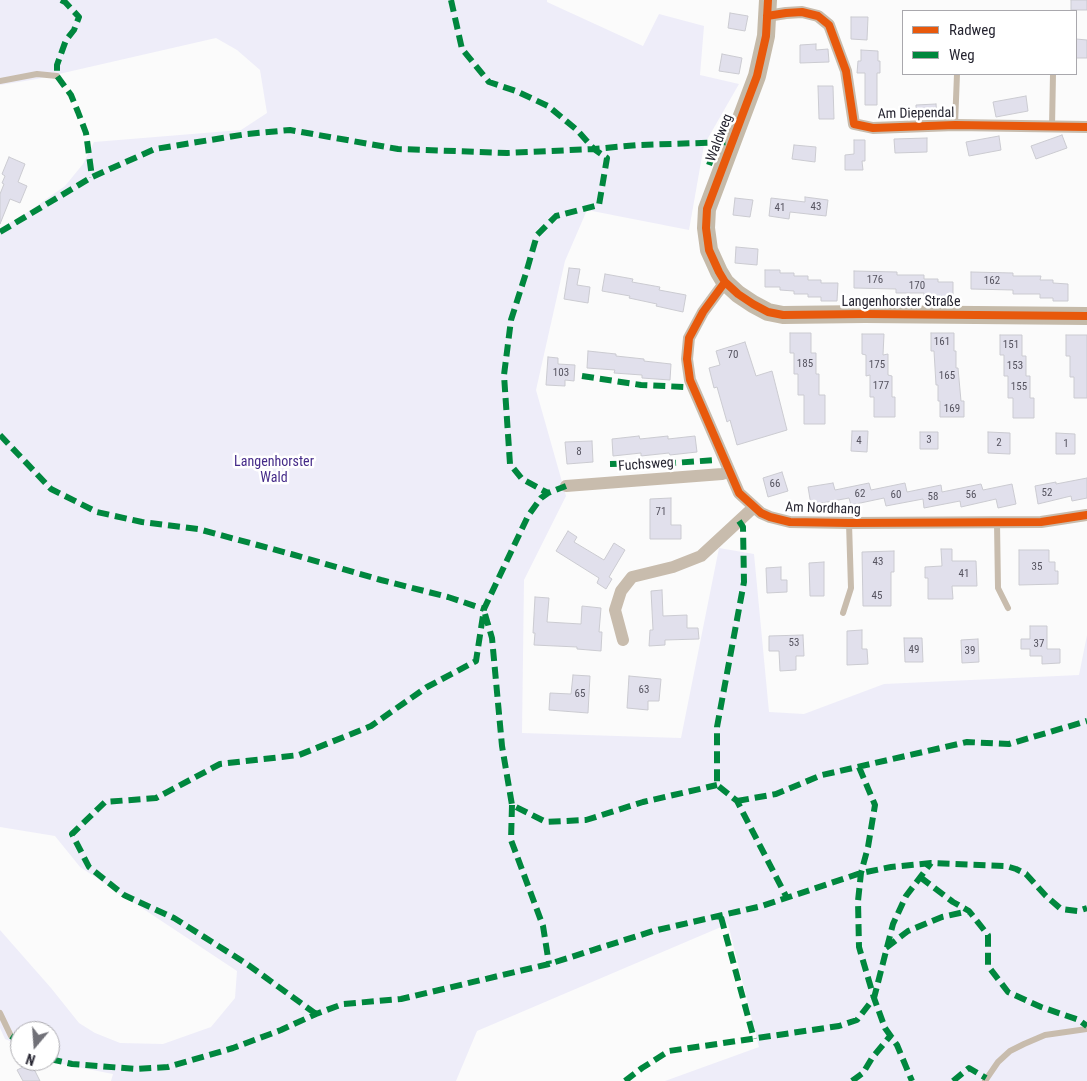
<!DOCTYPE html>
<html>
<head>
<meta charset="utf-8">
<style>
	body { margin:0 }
	#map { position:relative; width:1087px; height:1081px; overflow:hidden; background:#fbfbfb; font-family:"Roboto Condensed",sans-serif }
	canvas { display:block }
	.legend { position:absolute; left:902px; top:10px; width:175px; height:65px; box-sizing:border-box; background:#fff; border:1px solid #a9a8ad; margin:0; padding:6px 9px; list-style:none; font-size:15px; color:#272632 }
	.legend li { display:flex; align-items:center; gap:10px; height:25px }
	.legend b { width:25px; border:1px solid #a9a8ad }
	.north { position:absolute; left:10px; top:1021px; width:50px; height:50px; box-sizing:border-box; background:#fff; border:1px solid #a9a8ad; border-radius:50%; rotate:198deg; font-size:14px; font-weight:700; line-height:20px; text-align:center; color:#272632 }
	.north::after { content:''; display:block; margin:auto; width:18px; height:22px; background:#717178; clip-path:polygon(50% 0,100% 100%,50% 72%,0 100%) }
</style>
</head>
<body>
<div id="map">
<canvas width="1087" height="1081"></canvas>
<ul class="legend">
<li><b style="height:6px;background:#e8590c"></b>Radweg</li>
<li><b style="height:6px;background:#00873e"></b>Weg</li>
</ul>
<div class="north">N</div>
</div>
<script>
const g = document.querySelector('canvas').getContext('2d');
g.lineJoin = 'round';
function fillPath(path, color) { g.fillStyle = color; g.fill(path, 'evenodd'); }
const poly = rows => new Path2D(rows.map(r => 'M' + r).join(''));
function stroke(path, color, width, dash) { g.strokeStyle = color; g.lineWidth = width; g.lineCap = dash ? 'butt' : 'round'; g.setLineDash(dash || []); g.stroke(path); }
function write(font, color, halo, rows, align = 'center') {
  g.font = font + ' "Roboto Condensed",sans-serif'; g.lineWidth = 5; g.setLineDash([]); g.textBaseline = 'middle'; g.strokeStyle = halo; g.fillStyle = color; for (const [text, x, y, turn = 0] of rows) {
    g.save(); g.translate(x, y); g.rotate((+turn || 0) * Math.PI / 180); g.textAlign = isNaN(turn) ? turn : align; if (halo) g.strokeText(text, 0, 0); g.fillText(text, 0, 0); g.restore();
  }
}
fillPath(poly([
	[0,0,547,0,547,2,643,46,659,14,704,26,700,75,739,84,704,145,689,230,587,210,565,261,536,390,566,496,524,580,522,733,681,738,719,548,754,554,769,712,804,714,884,684,1079,675,1087,635,1087,1081,665,1081,759,1047,728,924,477,1031,456,1081,111,1081,113,1074,47,1061,50,1061,50,1031,20,1031,20,1045,5,1039,0,1028,0,930,51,988,79,1023,95,1033,120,1043,163,1044,211,1027,235,998,237,971,80,867,55,836,0,827,0,228,22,216,65,186,83,164,94,142,241,130,267,113,260,70,237,50,216,38,37,79,0,85]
]), '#eeedf9');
const building = poly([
	[1071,0,1087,0,1087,10,1071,10,1071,0],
	[730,13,748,16,745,31,728,28,730,13],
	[851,17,868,17,867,40,851,39,851,17],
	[1076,39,1087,40,1087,58,1076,58,1076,39],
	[816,44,816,50,828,49,829,62,800,63,800,45,816,44],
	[861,50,878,51,878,61,880,61,880,73,877,73,877,105,865,105,865,73,857,73,858,61,861,61,861,50],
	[722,54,742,58,739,74,719,71,722,54],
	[818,86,833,86,834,119,819,119,818,86],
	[1026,96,1028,111,996,117,993,102,1026,96],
	[936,104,937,116,916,117,916,105,936,104],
	[1062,135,1067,148,1036,159,1031,146,1062,135],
	[999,136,1001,150,969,156,966,142,999,136],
	[927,138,927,152,895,153,894,139,927,138],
	[854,140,865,140,865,161,862,161,863,170,845,170,845,155,854,154,854,140],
	[794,145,816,147,815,162,792,159,794,145],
	[9,157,25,164,18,182,27,186,20,203,10,199,0,224,0,194,4,184,2,183,5,176,2,174,9,157],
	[805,197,828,200,826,216,790,212,789,219,769,216,771,198,805,202,805,197],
	[735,198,753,200,750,217,733,215,735,198],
	[736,247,758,249,757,265,735,263,736,247],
	[569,268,580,269,577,285,590,287,588,303,564,299,569,268],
	[765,270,780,270,780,273,794,273,794,276,808,276,808,280,821,280,821,283,838,283,837,301,821,301,821,297,808,297,808,294,794,294,794,291,780,290,780,287,765,287,765,270],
	[854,271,897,272,897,275,924,275,924,279,938,279,938,282,953,282,953,300,938,300,938,296,924,296,924,293,896,293,896,289,854,288,854,271],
	[971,272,1013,273,1013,276,1041,276,1040,280,1053,280,1053,283,1068,284,1068,301,1053,301,1053,298,1040,298,1040,294,1013,294,1013,290,971,289,971,272],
	[605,274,633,279,632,282,660,287,659,290,686,295,683,312,656,306,657,304,629,298,630,296,602,291,605,274],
	[790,333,811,333,811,353,816,353,816,374,819,374,819,395,825,395,825,424,804,424,804,395,798,395,798,374,794,374,794,353,790,353,790,333],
	[931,333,954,333,954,351,956,351,956,368,958,368,961,401,964,401,964,417,940,417,940,401,938,401,938,385,936,385,934,351,931,351,931,333],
	[862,334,884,334,883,355,888,354,888,375,892,376,892,397,895,397,895,417,874,417,874,397,870,397,870,375,866,376,866,355,862,354,862,334],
	[1000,335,1022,335,1022,356,1026,356,1026,376,1030,376,1030,398,1034,398,1034,418,1013,418,1013,398,1008,398,1008,376,1004,376,1004,355,1000,355,1000,335],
	[1066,335,1087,335,1087,398,1074,398,1074,377,1070,377,1070,356,1066,356,1066,335],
	[745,342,756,376,772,371,787,430,737,445,730,420,727,422,717,387,714,388,709,368,720,365,716,351,745,342],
	[588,351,616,354,616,356,644,359,644,361,671,364,670,380,642,378,642,375,614,373,615,370,587,368,588,351],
	[548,357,558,358,558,364,575,365,574,381,565,380,565,386,546,385,548,357],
	[852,431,868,431,867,452,851,451,852,431],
	[920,432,938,432,938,449,920,449,920,432],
	[988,432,1010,433,1010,454,988,453,988,432],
	[1056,433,1075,434,1075,454,1056,454,1056,433],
	[639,436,640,439,668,436,668,439,695,436,697,452,670,455,669,453,641,456,641,453,613,456,612,439,639,436],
	[592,441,593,462,567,464,565,442,592,441],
	[782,472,788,491,768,497,763,478,782,472],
	[1087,478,1087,498,1072,501,1071,496,1038,504,1035,486,1056,482,1056,484,1087,478],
	[833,483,835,490,869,483,871,490,905,483,907,492,941,485,942,492,981,484,983,490,1012,484,1016,504,998,508,996,499,961,507,960,501,924,508,923,499,886,506,884,498,851,505,849,498,811,505,808,487,833,483],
	[671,498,671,525,681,525,681,539,650,539,650,499,671,498],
	[568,531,577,537,574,542,604,560,614,543,625,550,609,577,612,579,606,589,597,583,599,578,556,551,568,531],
	[941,549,952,549,952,561,976,561,977,586,952,586,953,599,928,599,928,578,925,578,925,567,942,566,941,549],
	[1019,550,1049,550,1049,562,1055,562,1055,571,1058,571,1058,584,1019,585,1019,550],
	[894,551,894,572,891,572,891,606,863,606,862,552,894,551],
	[824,562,824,596,810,596,809,563,824,562],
	[781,567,781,580,787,580,787,592,767,593,766,568,781,567],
	[662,590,663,616,687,615,687,628,698,628,699,639,665,640,665,645,649,646,650,630,653,630,651,591,662,590],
	[535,597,549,598,547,622,581,624,582,606,601,608,599,632,602,632,601,651,577,649,577,647,534,645,535,633,533,633,535,597],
	[1030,626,1047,626,1047,649,1060,649,1060,663,1042,664,1042,656,1030,656,1030,649,1021,649,1021,639,1030,639,1030,626],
	[862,630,862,649,867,649,868,664,847,665,847,631,862,630],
	[803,635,804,656,796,656,796,670,780,671,779,651,769,651,769,636,803,635],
	[904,638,922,638,923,662,905,662,904,638],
	[978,639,979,662,962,663,961,640,978,639],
	[573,675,590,676,588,713,549,710,550,693,571,694,573,675],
	[629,676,661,679,659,701,648,701,648,710,627,708,629,676],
	[31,1063,40,1081,23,1081,17,1070,31,1063]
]);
fillPath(building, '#e1e0ec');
stroke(building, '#cbcbd1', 1);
stroke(poly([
	[0,81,37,74,57,76],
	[955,125,957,74],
	[1052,127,1053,74],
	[997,523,998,588,1008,608],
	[843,613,851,588,849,523],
	[0,1013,11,1036],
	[985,1081,998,1062,1010,1051,1024,1044,1045,1035,1087,1029]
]), '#c8bcad', 6);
stroke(poly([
	[767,16,786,13,802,12,818,16,829,25,846,71,854,124,873,128,955,125,1087,127],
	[725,282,703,312,689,338,687,359,690,380,739,493,761,513,770,517,790,522,849,523,1041,522,1087,515],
	[566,486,722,474,729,472],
	[623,640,615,610,621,591,632,577,673,567,701,556,754,507]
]), '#c8bcad', 12);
stroke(poly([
	[768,0,766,36,757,76,707,209,706,228,709,250,719,272,725,282,738,294,753,304,768,312,783,315,865,314,1087,316]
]), '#c5baa9', 18);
stroke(poly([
	[61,0,65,2,79,17,74,30,66,40,57,65,57,76,71,95,78,112,86,133,92,177],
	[451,0,462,49,489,82,516,91,548,106,577,130,594,149,607,158,599,205,556,216,537,235,526,273,511,320,504,375,510,464,522,479,548,493],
	[709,165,723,129],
	[0,232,92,177,155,149,247,134,290,130,398,149,507,153,594,149,638,145,732,142],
	[582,376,641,385,685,387],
	[0,435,51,489,97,512,142,522,198,529,291,554,381,580,448,597,484,609],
	[610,464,673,463,716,460],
	[739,521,743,527,744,582,717,727,717,785,737,801,787,898],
	[485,614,492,638,502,746,512,805,546,822,586,820,643,802,717,785],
	[859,767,875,805,868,847,861,873,858,901,859,947,874,998,885,1028,897,1045,912,1081],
	[737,801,776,794,822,775,967,742,1009,744,1087,721],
	[512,805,511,840,543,926,549,964],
	[920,877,953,902,969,911,988,935,988,966,1008,992,1041,1007,1079,1020,1087,1026],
	[721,917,754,1039],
	[886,948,908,931,942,917,969,911],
	[316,1014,247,964,174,918,124,895,89,867,72,834,105,802,156,798,220,764,299,755,371,726,427,687,476,661,484,609,528,516,541,498,548,493,566,486],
	[11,1036,20,1042],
	[50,1059,72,1064,136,1069,168,1067,233,1048,281,1030,316,1014,343,1004,401,999,549,964,653,931,762,906,861,873,891,867,931,863,1006,866,1016,869,1026,874,1046,896,1061,909,1078,911,1087,908],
	[625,1081,642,1068,669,1051,839,1026,857,1020,874,998,893,924,906,896,931,863],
	[852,1081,863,1073,872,1058,891,1035],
	[953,1081,969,1068,986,1078]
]), '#00873e', 6, [12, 6]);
stroke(poly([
	[768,0,766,36,757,76,707,209,706,228,709,250,719,272,725,282,738,294,753,304,768,312,783,315,865,314,1087,316],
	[767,16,786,13,802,12,818,16,829,25,846,71,854,124,873,128,955,125,1087,127],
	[725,282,703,312,689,338,687,359,690,380,739,493,761,513,770,517,790,522,849,523,1041,522,1087,515]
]), '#e8590c', 8);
write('11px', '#565460', null, [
	["43",816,207],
	["41",780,208],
	["176",875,280],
	["162",992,281],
	["170",917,286],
	["161",942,342],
	["151",1011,345],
	["70",733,355],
	["185",805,364],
	["175",877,365],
	["153",1015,366],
	["103",561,373],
	["165",947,376],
	["177",881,386],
	["155",1019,387],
	["169",952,409],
	["3",929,440],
	["4",859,441],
	["2",999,443],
	["1",1066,444],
	["8",579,452],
	["66",775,484],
	["52",1047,493],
	["62",860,494],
	["60",896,495],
	["56",971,495],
	["58",933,497],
	["71",661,512],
	["43",878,562],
	["35",1037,567],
	["41",964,574],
	["45",877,596],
	["53",794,643],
	["37",1039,644],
	["49",914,650],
	["39",970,651],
	["63",644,690],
	["65",580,694]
]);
write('14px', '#272632', '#fff', [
	["Am Diependal",916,114,-1],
	["Waldweg",720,138,-69],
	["Langenhorster Straße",901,302],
	["Fuchsweg",646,465,-4],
	["Am Nordhang",823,509,2]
]);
write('14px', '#452b89', '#fff', [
	["Langenhorster",274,462],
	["Wald",274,478]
]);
</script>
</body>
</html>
